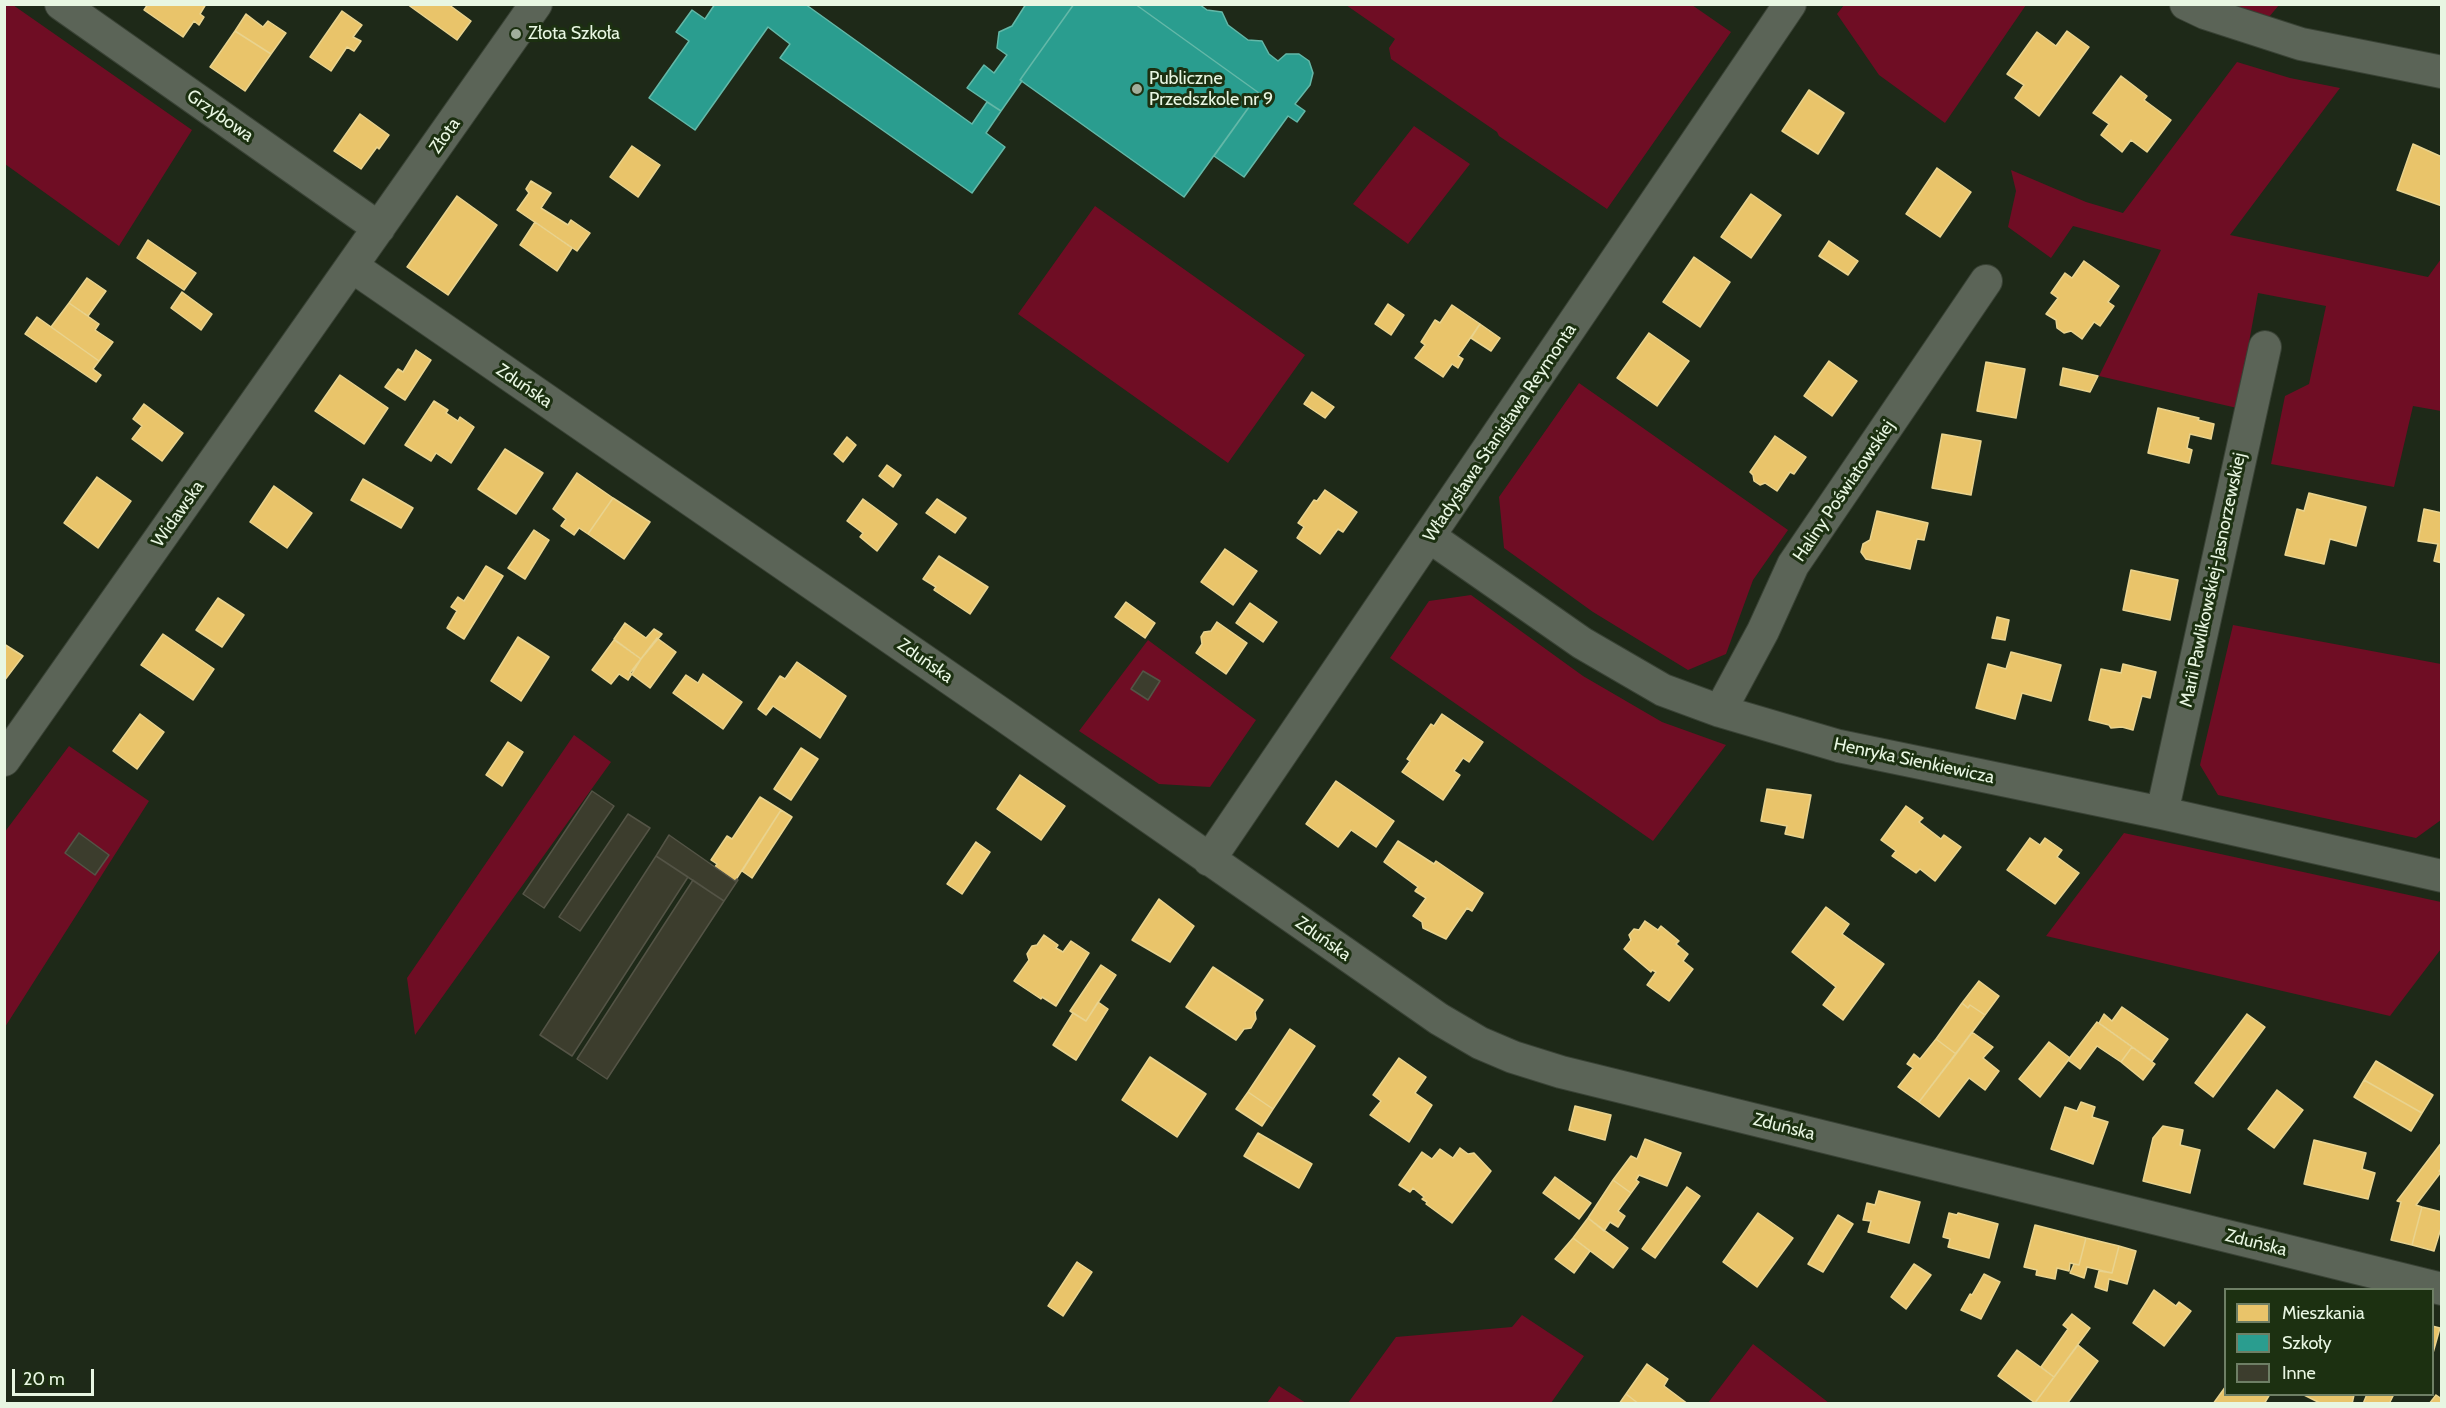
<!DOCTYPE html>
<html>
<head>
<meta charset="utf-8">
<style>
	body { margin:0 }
	#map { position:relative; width:2446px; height:1408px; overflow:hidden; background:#1e2918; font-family:Cabin,sans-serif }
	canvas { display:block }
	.frame { position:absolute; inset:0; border:6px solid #e8f6e2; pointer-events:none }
	.legend { position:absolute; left:2224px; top:1288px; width:210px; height:108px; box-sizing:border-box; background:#1c3011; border:2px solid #6e7f65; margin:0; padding:8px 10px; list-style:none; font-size:18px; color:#e8f6e2 }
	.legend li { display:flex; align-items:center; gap:12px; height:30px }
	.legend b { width:30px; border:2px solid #6e7f65 }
	.scale { position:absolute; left:12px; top:1369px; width:82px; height:27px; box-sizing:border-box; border:3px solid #e8f6e2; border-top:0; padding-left:8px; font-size:18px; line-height:21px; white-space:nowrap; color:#e8f6e2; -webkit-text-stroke:4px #1c3011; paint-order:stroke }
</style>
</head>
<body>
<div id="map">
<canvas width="2446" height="1408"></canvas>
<div class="frame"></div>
<ul class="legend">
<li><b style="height:16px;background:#e9c46a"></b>Mieszkania</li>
<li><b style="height:16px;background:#2a9d8f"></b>Szkoły</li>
<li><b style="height:16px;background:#3c3d2d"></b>Inne</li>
</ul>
<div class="scale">20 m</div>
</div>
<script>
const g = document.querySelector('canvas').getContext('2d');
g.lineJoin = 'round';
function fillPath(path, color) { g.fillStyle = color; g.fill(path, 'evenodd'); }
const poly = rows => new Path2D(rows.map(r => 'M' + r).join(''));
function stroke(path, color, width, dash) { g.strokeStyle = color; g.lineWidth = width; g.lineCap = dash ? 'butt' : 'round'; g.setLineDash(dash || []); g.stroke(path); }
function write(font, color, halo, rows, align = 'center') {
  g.font = font + ' Cabin,sans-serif'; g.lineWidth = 6; g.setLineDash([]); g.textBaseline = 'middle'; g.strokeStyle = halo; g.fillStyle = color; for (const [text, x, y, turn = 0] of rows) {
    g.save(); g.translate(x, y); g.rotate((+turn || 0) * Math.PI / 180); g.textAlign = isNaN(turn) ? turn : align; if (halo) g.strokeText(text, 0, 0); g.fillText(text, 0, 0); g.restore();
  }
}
fillPath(poly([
	[5,4,13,5,192,130,119,246,5,164],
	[1346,5,1692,5,1731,32,1607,209,1499,136,1497,132,1391,59,1389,48,1395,39],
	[1844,5,1844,4,2026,5,1945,123,1879,75,1837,14],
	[2232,5,2279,5,2269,17],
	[2237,62,2290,78,2340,88,2230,235,2428,277,2441,259,2441,411,2413,406,2394,487,2271,464,2285,396,2309,384,2326,306,2258,293,2237,408,2099,376,2161,250,2073,226,2051,258,2008,227,2016,191,2011,170,2086,202,2123,213],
	[1414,126,1470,164,1408,244,1353,204],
	[1095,206,1305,355,1228,463,1018,314],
	[1579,383,1788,530,1753,580,1726,654,1688,670,1593,612,1504,548,1499,497],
	[1471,595,1583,676,1662,722,1726,745,1653,841,1390,658,1429,601],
	[2233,625,2441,664,2441,820,2416,838,2218,795,2200,765],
	[1148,640,1256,720,1210,787,1159,784,1079,731],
	[574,735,611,762,415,1035,407,978],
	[69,746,149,801,5,1027,4,833],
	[2124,833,2441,902,2441,949,2390,1016,2046,936],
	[1522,1315,1584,1356,1551,1403,1348,1403,1396,1337,1512,1327],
	[1753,1344,1829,1403,1708,1403],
	[1279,1386,1306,1403,1267,1403]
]), '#6f0d24');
const homes = poly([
	[148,4,206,4,200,14,204,17,199,25,194,21,183,37,144,10,148,4],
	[407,4,448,4,471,21,457,40,407,4],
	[342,11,362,25,353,37,361,41,354,51,347,47,331,71,310,57,342,11],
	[246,14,263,27,268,21,286,33,271,54,235,31,246,14],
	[235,31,271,54,245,91,210,67,235,31],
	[2067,31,2089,47,2039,116,2015,98,2024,85,2007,74,2037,32,2056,46,2067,31],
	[2121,76,2147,96,2144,100,2171,120,2147,152,2131,140,2122,152,2101,135,2109,124,2093,113,2121,76],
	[1809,90,1844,113,1818,154,1782,131,1809,90],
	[360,114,389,135,379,149,377,147,361,169,334,151,360,114],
	[2413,144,2442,157,2442,206,2397,190,2413,144],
	[632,146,660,165,638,197,610,177,632,146],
	[1937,168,1971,192,1940,237,1906,214,1937,168],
	[531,181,551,193,541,208,568,225,571,220,590,233,577,251,517,210,529,193,526,189,531,181],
	[1751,194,1781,215,1751,258,1721,237,1751,194],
	[457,196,497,225,448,295,407,267,457,196],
	[535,222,572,248,557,271,520,245,535,222],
	[148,240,196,273,184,290,137,258,148,240],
	[1829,241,1858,261,1848,275,1819,256,1829,241],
	[1694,257,1730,282,1700,327,1663,302,1694,257],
	[2084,261,2119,286,2108,302,2114,306,2100,326,2094,322,2082,339,2071,331,2064,333,2057,328,2056,320,2046,314,2058,298,2051,293,2065,273,2072,278,2084,261],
	[87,278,106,291,88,316,69,303,87,278],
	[182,292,212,314,201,330,171,308,182,292],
	[69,303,99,324,95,330,113,342,99,361,51,327,69,303],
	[1388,304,1404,315,1391,335,1375,324,1388,304],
	[1452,305,1480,324,1458,356,1463,359,1458,368,1452,364,1443,377,1415,358,1425,345,1421,342,1435,320,1440,323,1452,305],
	[37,317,99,361,93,369,101,375,96,382,25,334,37,317],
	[1480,324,1500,338,1491,351,1471,338,1480,324],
	[1649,333,1689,361,1657,406,1617,378,1649,333],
	[416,350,431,360,405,400,385,387,398,369,403,372,416,350],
	[1829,361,1857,381,1832,416,1804,396,1829,361],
	[1986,362,2025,369,2016,418,1977,411,1986,362],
	[2063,368,2098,376,2090,392,2060,385,2063,368],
	[340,375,388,408,364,444,315,411,340,375],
	[1312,392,1334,407,1325,418,1304,404,1312,392],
	[434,401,448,410,446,413,458,421,460,417,474,427,451,463,436,453,431,461,405,445,434,401],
	[144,404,183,433,162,461,132,439,142,426,133,419,144,404],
	[2158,408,2199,418,2198,420,2214,424,2211,439,2190,434,2187,448,2192,450,2189,463,2148,453,2158,408],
	[1942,434,1981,441,1971,495,1932,488,1942,434],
	[1775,436,1806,457,1794,474,1790,472,1777,491,1765,483,1760,485,1754,481,1753,475,1750,472,1775,436],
	[847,437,856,445,843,462,834,454,847,437],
	[505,449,543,473,516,514,478,489,505,449],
	[887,465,901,475,893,487,879,476,887,465],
	[577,473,613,498,588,534,579,528,574,535,561,526,566,519,553,509,577,473],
	[97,477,131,501,98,548,64,523,97,477],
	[363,479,413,508,401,528,351,500,363,479],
	[274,486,312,513,287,548,250,522,274,486],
	[1325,490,1357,512,1343,532,1338,529,1320,554,1297,538,1304,527,1298,523,1314,500,1317,501,1325,490],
	[2309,493,2366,507,2356,546,2330,539,2324,564,2285,555,2297,509,2304,511,2309,493],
	[613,498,650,522,624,559,588,534,613,498],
	[863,499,897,524,877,551,860,537,863,533,847,521,863,499],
	[937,499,966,518,955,533,926,513,937,499],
	[2424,509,2442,513,2442,563,2434,561,2438,544,2418,541,2424,509],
	[1877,511,1928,523,1924,540,1917,539,1910,569,1866,559,1861,552,1863,544,1870,540,1877,511],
	[534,530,549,540,525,579,508,568,534,530],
	[1225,549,1257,571,1233,605,1201,582,1225,549],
	[939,556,988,587,970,614,934,590,936,587,923,579,939,556],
	[486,566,503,576,464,639,447,628,457,611,451,607,458,597,464,601,486,566],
	[2131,570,2178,580,2170,620,2123,610,2131,570],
	[218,598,244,615,222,647,196,630,218,598],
	[1126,602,1155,623,1145,638,1115,617,1126,602],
	[1250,603,1277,622,1263,642,1236,623,1250,603],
	[1997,617,2009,620,2005,640,1992,638,1997,617],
	[1217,622,1247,643,1226,674,1196,653,1202,644,1201,637,1204,632,1211,631,1217,622],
	[625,623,646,638,654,629,662,634,641,659,614,639,625,623],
	[163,634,214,669,193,700,141,665,163,634],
	[518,637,549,657,521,701,491,681,518,637],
	[657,638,676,652,650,688,630,673,657,638],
	[614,640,641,659,628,680,619,674,611,684,592,670,614,640],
	[4,644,23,656,4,681,4,644],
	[2011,652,2061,665,2051,701,2022,693,2015,719,1976,708,1988,664,2006,669,2011,652],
	[797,662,846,696,820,738,773,706,766,715,758,709,780,676,785,679,797,662],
	[2123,664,2156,672,2150,698,2142,696,2133,730,2122,727,2111,728,2109,725,2089,720,2101,669,2121,673,2123,664],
	[703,674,742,702,723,729,673,693,686,675,698,683,703,674],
	[140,714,164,732,137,769,113,751,140,714],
	[1442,714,1483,742,1469,762,1463,758,1454,771,1460,775,1443,800,1402,772,1410,761,1407,759,1431,724,1434,726,1442,714],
	[508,742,523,752,502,786,486,775,508,742],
	[801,748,818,759,791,800,774,789,801,748],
	[1020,775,1065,806,1041,840,997,809,1020,775],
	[1336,781,1394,821,1376,847,1351,830,1338,847,1306,824,1336,781],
	[1767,789,1811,795,1803,838,1785,834,1787,826,1761,821,1767,789],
	[760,797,781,810,735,881,715,867,717,864,711,860,727,836,732,839,760,797],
	[1906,806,1923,818,1919,822,1941,839,1944,835,1961,847,1935,881,1920,869,1916,873,1892,856,1896,851,1881,840,1906,806],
	[781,810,792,817,752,878,742,871,781,810],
	[2030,838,2040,845,2045,838,2062,850,2057,857,2079,873,2055,904,2007,870,2030,838],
	[1398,841,1434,864,1436,861,1483,893,1472,911,1467,908,1446,939,1423,928,1422,922,1413,916,1426,898,1415,891,1418,887,1384,862,1398,841],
	[976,842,990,852,962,894,947,884,976,842],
	[1159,899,1194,926,1170,962,1132,940,1159,899],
	[1826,907,1849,924,1842,934,1884,964,1843,1020,1823,1005,1836,987,1792,952,1826,907],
	[1645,921,1658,930,1661,926,1679,941,1676,944,1688,954,1683,961,1693,969,1669,1001,1647,985,1656,972,1652,970,1651,972,1624,949,1631,940,1629,935,1634,929,1639,930,1645,921],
	[1044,935,1058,945,1056,948,1063,952,1071,941,1089,953,1056,1006,1042,997,1041,999,1014,981,1029,960,1027,954,1032,946,1037,945,1044,935],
	[1101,965,1116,975,1086,1021,1070,1011,1101,965],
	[1213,967,1263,1000,1255,1012,1256,1019,1251,1028,1244,1029,1236,1040,1186,1007,1213,967],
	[1979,981,1999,996,1985,1015,1970,1005,1968,1008,1962,1003,1979,981],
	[1098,1002,1108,1009,1076,1060,1053,1045,1073,1013,1086,1021,1098,1002],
	[1962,1003,1968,1008,1970,1005,1985,1015,1956,1054,1936,1039,1962,1003],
	[2122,1007,2168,1039,2152,1061,2099,1023,2104,1014,2112,1021,2122,1007],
	[2247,1014,2265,1027,2213,1097,2195,1083,2247,1014],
	[2097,1022,2132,1047,2121,1062,2097,1046,2080,1069,2068,1060,2097,1022],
	[1290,1029,1315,1046,1273,1109,1248,1092,1290,1029],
	[1972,1032,1993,1047,1983,1058,1999,1071,1985,1090,1969,1078,1939,1117,1919,1102,1972,1032],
	[1936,1039,1956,1054,1919,1102,1898,1087,1913,1068,1907,1064,1914,1054,1920,1059,1936,1039],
	[2049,1042,2070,1058,2040,1097,2019,1079,2049,1042],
	[2132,1047,2155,1064,2143,1080,2121,1062,2132,1047],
	[1150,1057,1206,1094,1177,1137,1122,1100,1150,1057],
	[1399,1058,1426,1077,1415,1093,1432,1105,1409,1142,1370,1115,1381,1101,1373,1095,1399,1058],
	[2376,1061,2433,1095,2422,1113,2364,1080,2376,1061],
	[2364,1080,2422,1113,2411,1131,2354,1097,2364,1080],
	[2277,1090,2303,1110,2274,1148,2248,1129,2277,1090],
	[1248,1092,1273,1109,1262,1126,1236,1109,1248,1092],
	[2081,1102,2095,1107,2092,1117,2108,1122,2093,1164,2051,1149,2065,1107,2077,1111,2081,1102],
	[1575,1106,1611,1115,1605,1140,1569,1130,1575,1106],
	[2163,1126,2183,1130,2180,1145,2200,1150,2190,1193,2143,1181,2153,1138,2163,1126],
	[1258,1133,1312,1164,1299,1188,1244,1156,1258,1133],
	[1645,1139,1681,1153,1667,1186,1639,1175,1636,1180,1639,1182,1631,1193,1613,1180,1631,1156,1637,1159,1645,1139],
	[2314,1140,2366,1153,2362,1169,2375,1173,2368,1199,2304,1184,2314,1140],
	[2442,1142,2442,1168,2439,1171,2441,1172,2416,1205,2422,1207,2412,1245,2391,1240,2401,1202,2397,1201,2442,1142],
	[1460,1148,1468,1154,1474,1153,1491,1171,1452,1223,1426,1204,1427,1202,1422,1199,1424,1197,1413,1188,1410,1192,1399,1185,1422,1152,1432,1159,1440,1149,1453,1158,1460,1148],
	[1555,1177,1591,1203,1579,1219,1543,1193,1555,1177],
	[1613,1180,1631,1193,1618,1211,1625,1216,1618,1227,1610,1222,1604,1231,1588,1218,1613,1180],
	[1687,1187,1700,1196,1655,1258,1642,1249,1687,1187],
	[1879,1191,1920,1202,1909,1243,1868,1232,1871,1221,1863,1220,1867,1203,1875,1205,1879,1191],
	[2422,1207,2442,1212,2442,1225,2434,1251,2412,1245,2422,1207],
	[1758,1213,1793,1238,1757,1287,1723,1262,1758,1213],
	[1949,1213,1957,1215,1958,1213,1998,1224,1989,1258,1948,1247,1950,1239,1943,1237,1949,1213],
	[1838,1215,1853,1224,1823,1272,1808,1264,1838,1215],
	[1588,1218,1628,1248,1613,1268,1573,1238,1588,1218],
	[2035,1225,2086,1238,2079,1265,2070,1263,2069,1271,2057,1268,2055,1279,2036,1275,2037,1270,2024,1267,2035,1225],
	[1573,1238,1590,1251,1574,1273,1555,1259,1573,1238],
	[2086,1238,2119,1246,2112,1273,2087,1267,2084,1278,2070,1273,2074,1264,2079,1265,2086,1238],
	[2119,1246,2136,1251,2127,1284,2109,1279,2107,1291,2095,1287,2099,1271,2112,1273,2119,1246],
	[1077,1262,1092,1272,1063,1316,1048,1306,1077,1262],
	[1914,1264,1931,1275,1906,1309,1891,1297,1914,1264],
	[1984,1274,2000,1282,1981,1319,1961,1310,1970,1294,1972,1295,1984,1274],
	[2154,1290,2176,1306,2179,1302,2191,1311,2164,1346,2133,1323,2154,1290],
	[2072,1314,2090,1328,2054,1377,2041,1367,2068,1329,2063,1325,2072,1314],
	[2432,1326,2440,1328,2433,1353,2432,1353,2432,1326],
	[2078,1345,2098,1361,2067,1404,2034,1404,2078,1345],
	[2017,1350,2054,1377,2035,1403,1998,1376,2017,1350],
	[1647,1364,1668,1379,1664,1386,1688,1404,1639,1404,1626,1394,1647,1364],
	[2226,1386,2226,1394,2270,1394,2264,1404,2213,1404,2226,1386],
	[1626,1394,1639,1404,1619,1404,1626,1394],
	[2302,1394,2353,1394,2354,1395,2352,1404,2322,1404,2302,1394],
	[2367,1394,2394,1394,2389,1404,2363,1404,2367,1394],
	[2436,1395,2442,1399,2442,1404,2429,1404,2436,1395]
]);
fillPath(homes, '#e9c46a');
stroke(homes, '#e9d38e', 1.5);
const schools = poly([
	[715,4,805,4,972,124,987,102,1001,111,986,133,1005,147,972,193,780,58,790,44,768,27,695,130,649,98,689,41,676,32,692,10,705,19,715,4],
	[1026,4,1074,4,1020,80,1022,81,1001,111,967,88,984,65,994,73,1007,55,997,48,999,32,1012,26,1026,4],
	[1074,4,1135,4,1259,93,1184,197,1020,80,1074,4],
	[1135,4,1199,4,1207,10,1222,12,1228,25,1248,40,1262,41,1269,54,1278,61,1286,54,1299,54,1309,61,1313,73,1310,85,1295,104,1305,111,1297,122,1288,116,1244,177,1214,156,1259,93,1135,4]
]);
fillPath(schools, '#2a9d8f');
stroke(schools, '#63b8a8', 1.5);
const building = poly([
	[1143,671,1160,681,1148,700,1131,689,1143,671],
	[592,791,614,806,544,908,523,894,592,791],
	[628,814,650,828,580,931,559,917,628,814],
	[79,833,109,855,95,875,65,853,79,833],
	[669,835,735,881,737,879,738,880,724,901,656,856,669,835],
	[656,856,688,877,572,1056,540,1035,656,856],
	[693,880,724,901,607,1079,577,1059,693,880]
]);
fillPath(building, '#3c3d2d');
stroke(building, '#545446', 1.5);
const minor = poly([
	[61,4,379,228],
	[2186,4,2205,13,2301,44,2442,72],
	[353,267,1003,715,1439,1019,1480,1043,1513,1057,1561,1072,2442,1289],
	[1430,537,1582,643,1663,690,1720,711,1839,746,2162,813,2442,876],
	[1720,711,1763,631,1793,565,1986,281],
	[4,760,536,4],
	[2162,813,2265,347],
	[1209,860,1790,4]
]);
stroke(minor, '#394235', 34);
stroke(minor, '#5b6457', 32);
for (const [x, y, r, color] of [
	[516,34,6,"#a1ae9b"],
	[1137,89,6,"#a1ae9b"]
]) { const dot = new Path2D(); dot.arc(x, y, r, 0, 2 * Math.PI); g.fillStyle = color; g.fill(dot); stroke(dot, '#1c3011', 2); }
write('18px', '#e8f6e2', '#1c3011', [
	["Złota Szkoła",528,34],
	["Publiczne",1149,79],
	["Przedszkole nr 9",1149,100]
], 'left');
write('18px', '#e8f6e2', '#1c3011', [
	["Grzybowa",220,116,35],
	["Złota",445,136,-55],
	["Zduńska",524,386,34],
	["Władysława Stanisława Reymonta",1500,433,-56],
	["Haliny Poświatowskiej",1844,491,-56],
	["Widawska",178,514,-55],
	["Marii Pawlikowskiej-Jasnorzewskiej",2213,580,-78],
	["Zduńska",925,661,35],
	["Henryka Sienkiewicza",1914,761,12],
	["Zduńska",1323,939,35],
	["Zduńska",1784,1127,14],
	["Zduńska",2256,1243,14]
]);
</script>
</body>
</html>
